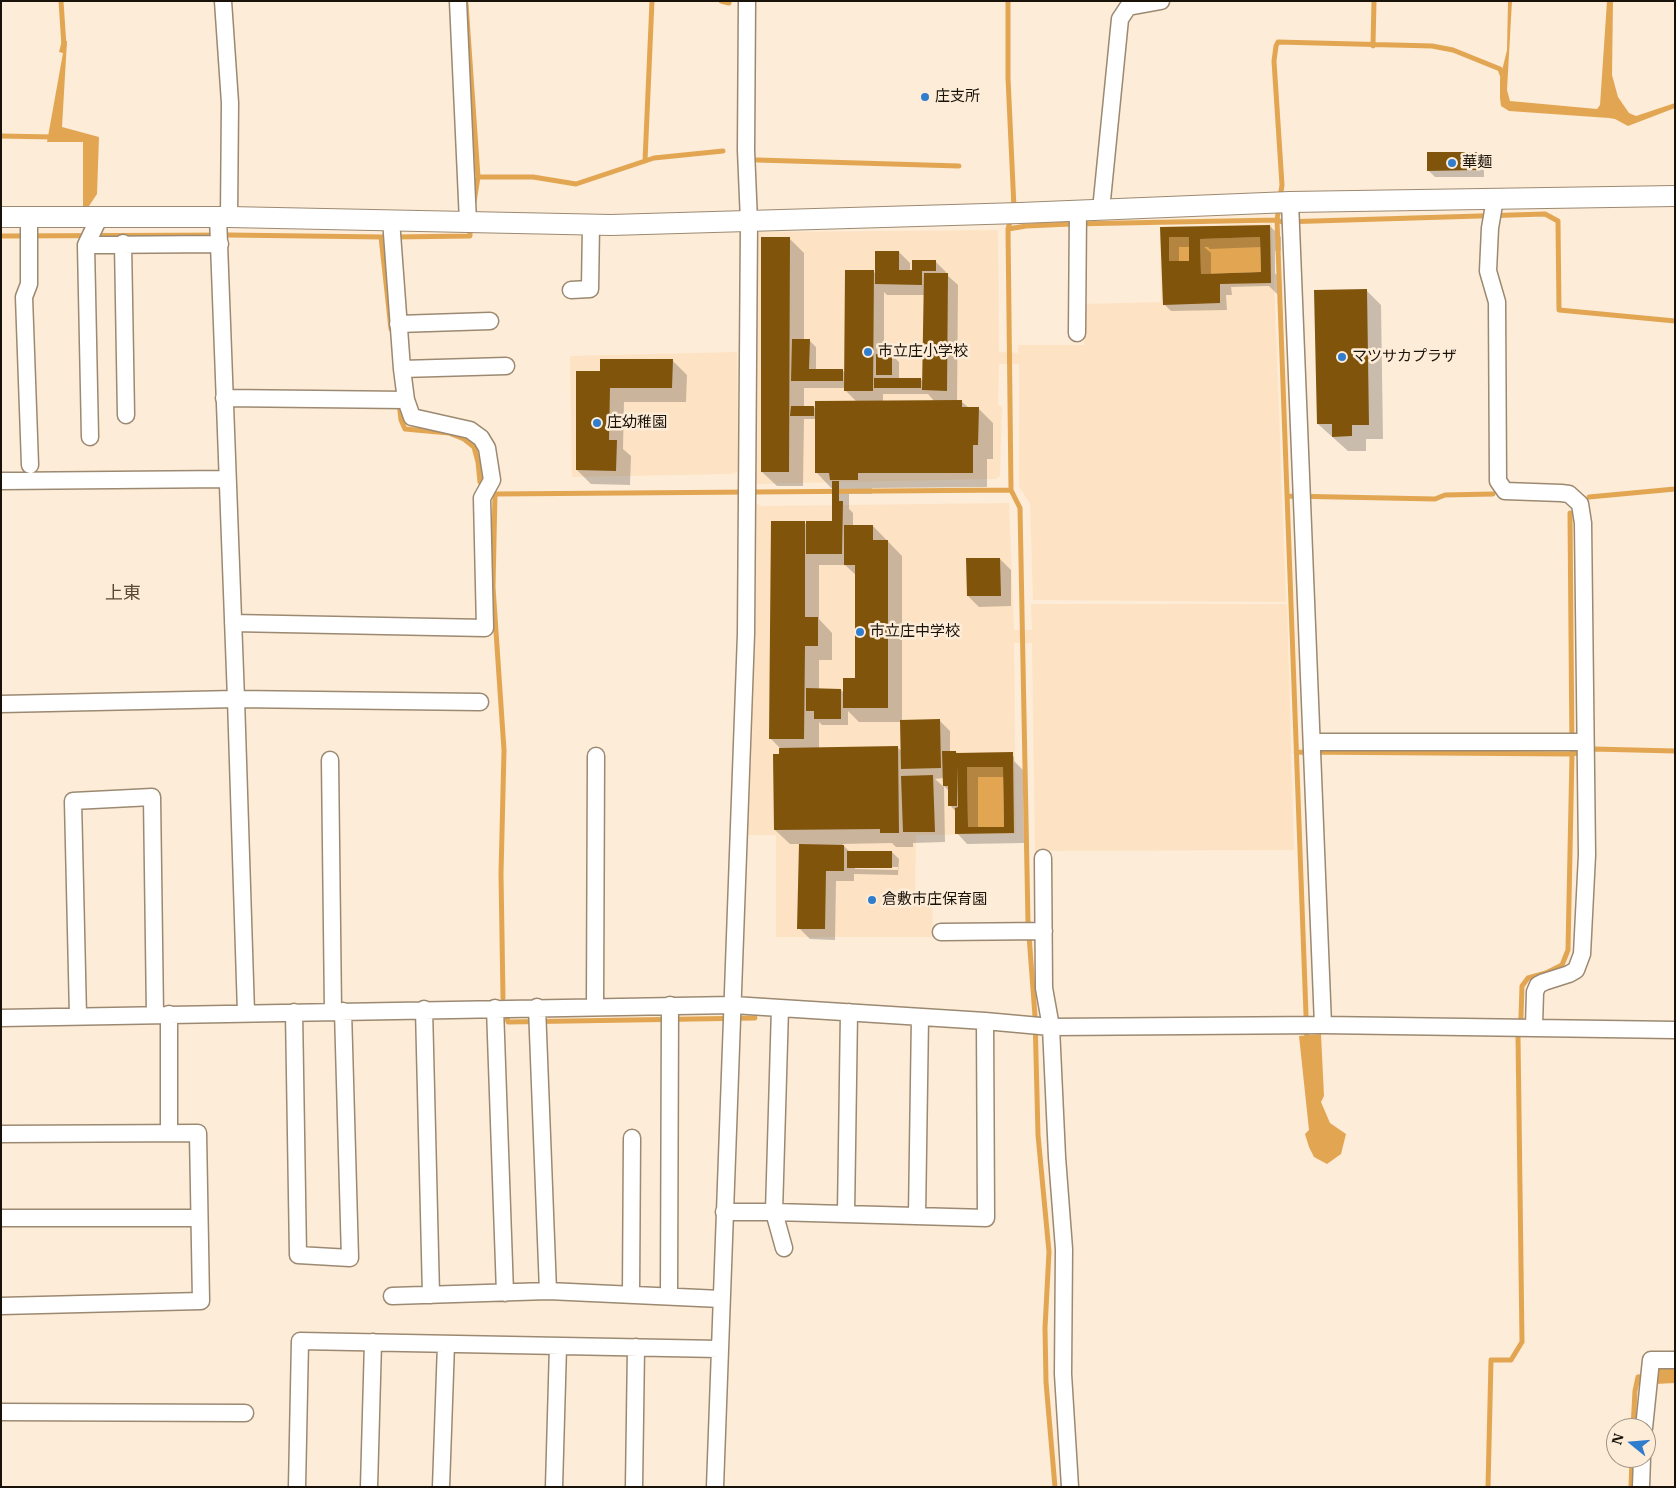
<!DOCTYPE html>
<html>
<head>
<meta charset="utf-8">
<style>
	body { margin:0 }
	#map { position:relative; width:1676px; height:1488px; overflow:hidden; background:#fdecd8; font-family:"IBM Plex Serif",serif }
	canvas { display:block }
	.frame { position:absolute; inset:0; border:2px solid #191209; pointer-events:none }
	.north { position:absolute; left:1606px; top:1418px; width:50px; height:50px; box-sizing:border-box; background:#fdecd8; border:1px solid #a29585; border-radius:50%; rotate:287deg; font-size:14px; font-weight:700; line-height:20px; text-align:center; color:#191209 }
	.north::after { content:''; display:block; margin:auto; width:18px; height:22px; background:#317dcd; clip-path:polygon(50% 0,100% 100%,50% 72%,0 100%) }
</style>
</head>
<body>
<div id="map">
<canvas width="1676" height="1488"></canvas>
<div class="frame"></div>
<div class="north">N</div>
</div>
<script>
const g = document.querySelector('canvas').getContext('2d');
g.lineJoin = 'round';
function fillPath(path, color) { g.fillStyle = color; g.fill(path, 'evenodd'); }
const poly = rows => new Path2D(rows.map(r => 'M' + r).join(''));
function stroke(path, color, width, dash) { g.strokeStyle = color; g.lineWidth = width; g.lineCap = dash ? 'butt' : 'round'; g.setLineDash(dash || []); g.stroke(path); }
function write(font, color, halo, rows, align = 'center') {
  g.font = font + ' "IBM Plex Serif","Noto Sans JP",serif'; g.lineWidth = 5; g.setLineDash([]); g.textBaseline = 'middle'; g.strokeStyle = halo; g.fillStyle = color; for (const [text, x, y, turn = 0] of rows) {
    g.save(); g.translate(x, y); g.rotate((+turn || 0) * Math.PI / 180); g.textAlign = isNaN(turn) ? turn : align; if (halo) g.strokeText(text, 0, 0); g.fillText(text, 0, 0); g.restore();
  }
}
fillPath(poly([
	[1272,223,1286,602,1033,600,1030,504,1019,486,1019,364,999,364,998,405,1002,407,1000,476,996,479,755,484,756,232,998,230,999,352,1018,353,1018,345,1084,345,1084,304,1161,302,1160,227],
	[737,352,739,469,737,472,731,474,572,477,570,356],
	[752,501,761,506,1009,503,1014,630,1032,630,1031,604,1287,604,1294,850,1035,851,1032,643,1014,643,1016,834,916,835,915,901,933,902,932,937,776,937,776,835,744,835]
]), '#fde3c3');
fillPath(poly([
	[1508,1,1512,1,1507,90,1510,101,1597,109,1600,105,1607,1,1613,1,1612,75,1618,97,1629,113,1636,116,1675,103,1675,108,1628,126,1615,119,1609,118,1509,111,1501,106,1500,98,1500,79,1507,50],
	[62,40,67,41,62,127,99,137,97,194,89,206,83,206,83,142,47,142,63,53,59,52],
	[1169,237,1189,237,1189,261,1169,261],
	[1260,237,1261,272,1201,274,1200,239],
	[967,767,1003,767,1004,827,968,827],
	[1321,1034,1324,1096,1321,1102,1330,1123,1346,1134,1341,1154,1327,1164,1314,1157,1309,1147,1305,1134,1309,1130,1299,1036],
	[1675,1368,1675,1383,1655,1384,1657,1369]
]), '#e2a652');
fillPath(poly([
	[1477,153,1484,160,1484,177,1435,177,1428,170],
	[1270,226,1281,237,1281,251,1275,251,1275,273,1281,279,1282,294,1277,294,1269,286,1231,287,1232,295,1226,295,1227,310,1171,311,1164,304,1162,228],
	[1179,247,1192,247,1192,262,1179,263],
	[1204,247,1208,247,1210,249,1261,247,1262,273,1211,275,1211,253],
	[789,238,804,253,804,340,809,340,816,347,816,370,842,370,846,374,873,271,876,274,899,252,910,263,910,271,935,261,946,272,946,274,958,285,957,402,962,402,969,408,978,408,993,423,993,459,987,459,987,487,872,488,872,494,849,494,849,509,853,513,853,526,873,526,902,556,902,721,939,720,950,731,950,752,956,752,958,754,1011,754,1014,757,1014,761,1023,770,1024,843,967,844,957,833,956,812,950,805,949,791,944,786,944,778,935,779,944,787,945,842,913,843,913,847,896,847,892,843,842,844,850,852,892,852,899,859,898,875,854,874,854,881,836,881,835,940,810,939,799,928,800,844,790,844,775,830,781,749,770,738,804,522,807,525,833,522,833,488,831,488,817,473,816,419,804,419,803,486,777,486,762,472],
	[884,292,887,295,925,295,924,382,921,379,899,379,899,362,892,355,884,355],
	[804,388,846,388,846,391,857,402,816,410,814,407,804,407],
	[883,394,928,394,935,402,883,402],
	[819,565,845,565,857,576,856,679,844,693,841,690,819,690,819,660,832,660,832,633,819,619],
	[848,711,859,722,901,722,902,751,898,748,819,749,819,722,822,725,848,725],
	[978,777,1005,777,1005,828,978,828],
	[855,867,898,867,898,870,855,869],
	[1366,290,1381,305,1383,439,1366,439,1366,451,1348,451,1318,424],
	[672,360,687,375,686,402,624,402,623,449,631,456,630,485,591,484,577,470,601,372],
	[1000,559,1011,570,1011,606,979,607,968,596]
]), '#0003');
stroke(poly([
	[61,1,64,46],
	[721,1,729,3,729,1],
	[1008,1,1008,78,1014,208],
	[466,4,478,177],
	[1373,46,1374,1],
	[1,136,53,137],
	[757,160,959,166],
	[645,161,652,1],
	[1280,198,1282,185,1274,61,1276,46,1278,42,1432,46,1453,50,1500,69,1503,77],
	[474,202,478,177,533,177,576,184,654,158,723,151],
	[1279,206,1277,220,1307,1042],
	[1011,218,1008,229,1011,490,1020,508,1028,922,1035,1016,1038,1135,1049,1252,1045,1328,1046,1382,1055,1487],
	[1008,229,1026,226,1071,224,1277,220,1282,222,1545,214,1558,221,1559,310,1675,321],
	[1,236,228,235,383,237],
	[381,237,391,329],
	[394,237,470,236,470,233],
	[399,402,401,420,405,429,449,433,464,439,474,447,478,462,480,482,495,494,1011,490],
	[495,494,493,587,504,750,501,874,503,998],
	[1288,496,1435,499,1445,495,1493,494],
	[1589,497,1675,489],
	[1296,752,1572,754,1593,749,1675,751],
	[507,1018,508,1022,755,1018],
	[1633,1428,1635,1391,1638,1377,1646,1376],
	[1488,1487,1491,1360,1511,1360,1522,1342,1518,1036,1521,1017,1522,986,1528,978,1546,973,1562,965,1568,950,1572,754,1570,513],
	[1631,1487,1632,1458]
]), '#e2a652', 5);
fillPath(poly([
	[1427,152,1477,152,1477,170,1427,171],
	[1270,225,1271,283,1220,284,1220,303,1163,305,1160,227],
	[1169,237,1189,237,1189,261,1169,261],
	[1260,237,1261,272,1201,274,1200,239],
	[761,237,790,237,789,472,761,472],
	[875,251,899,251,899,270,912,270,912,260,936,260,936,271,922,271,922,285,875,284],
	[845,270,874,270,873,391,844,391],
	[924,273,948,273,947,391,922,390],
	[1367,289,1369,425,1352,425,1352,436,1332,437,1332,424,1317,424,1314,290],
	[792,339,810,339,809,369,843,369,843,381,791,381],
	[876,354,892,354,892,375,876,375],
	[600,359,673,359,672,388,610,388,609,440,617,440,616,471,576,470,576,371,600,371],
	[874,378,921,378,921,388,874,388],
	[962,400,962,407,979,407,978,445,973,445,973,473,858,473,858,480,830,480,829,473,815,473,815,401],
	[791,406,814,406,814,416,790,416],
	[832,481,839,481,839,501,843,501,842,554,806,554,806,521,832,521],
	[771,521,805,521,805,617,818,617,818,646,805,646,804,739,769,739],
	[844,525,873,525,873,540,888,540,888,708,843,708,843,678,855,678,855,565,844,565],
	[966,558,1000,558,1001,596,967,596],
	[806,688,841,689,841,719,814,719,814,711,806,711],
	[940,719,941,768,901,769,900,720],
	[898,746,899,833,880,833,880,829,774,830,773,754,779,754,779,748],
	[942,751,956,751,956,753,1013,752,1014,833,955,834,955,808,958,807,957,765,957,806,948,806,948,786,943,786],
	[967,767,1003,767,1004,827,968,827],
	[933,775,935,832,903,832,901,776],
	[799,844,844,845,844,871,826,871,825,929,797,929],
	[847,851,892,851,892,868,847,868]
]), '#80540b');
const minor = poly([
	[223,1,230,103,229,217],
	[458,1,468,222],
	[1495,199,1490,228,1488,271,1497,302,1498,481,1505,491,1561,493,1569,494,1580,504,1583,523,1587,855,1582,954,1576,970,1569,974,1544,982,1538,985,1535,992,1534,1026],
	[1290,202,1323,1025],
	[1101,210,1120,19,1128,7,1161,1],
	[29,217,29,284,24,297,30,465],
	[218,217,236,699,246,1013],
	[123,243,126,415],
	[86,245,220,244],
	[571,290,590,289,591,225],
	[398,324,490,321],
	[1077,333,1078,211],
	[402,369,506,366],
	[224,398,406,400],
	[90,437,86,245,100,216],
	[1,481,227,479],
	[233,623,485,628,482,498,492,480,487,448,481,438,470,430,412,417,406,400,402,369,391,220],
	[1,704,236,699,480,702],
	[1312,742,1585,742],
	[330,760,333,1011],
	[1043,858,1044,988,1051,1027,1057,1157,1064,1249,1063,1374,1070,1487],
	[941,932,1044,931],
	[595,1006,596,756],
	[537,1007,548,1291],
	[495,1008,505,1293],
	[780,1008,774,1212,784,1248],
	[424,1009,431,1295],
	[294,1012,298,1255,350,1258,343,1011],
	[169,1014,169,1133],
	[78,1016,73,801,152,797,155,1015],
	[1,1018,733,1005,985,1021,1051,1027,1323,1025,1675,1030],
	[1,1134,198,1133,201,1301,1,1306],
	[724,1212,774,1212,986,1218,985,1021],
	[846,1214,849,1012],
	[917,1216,920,1017],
	[1,1218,199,1218],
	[631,1294,632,1138],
	[392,1296,548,1291,721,1299],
	[669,1296,670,1005],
	[1,1412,245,1413],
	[1644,1428,1651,1360,1675,1360],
	[297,1487,300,1341,719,1349],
	[369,1487,373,1342],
	[441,1487,446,1344],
	[554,1487,558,1346],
	[634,1487,636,1347],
	[715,1487,746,634,749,222,746,150,747,1],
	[1641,1487,1642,1458]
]);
const tertiary = poly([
	[1,217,229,217,611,225,1020,213,1290,202,1675,196]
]);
stroke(minor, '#9c8971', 19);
stroke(tertiary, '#9c8971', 22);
stroke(minor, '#fff', 16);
stroke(tertiary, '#fff', 20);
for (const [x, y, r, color] of [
	[925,97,5,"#317dcd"],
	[1452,163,5,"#317dcd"],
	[868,352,5,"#317dcd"],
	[1342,357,5,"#317dcd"],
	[597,423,5,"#317dcd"],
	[860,632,5,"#317dcd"],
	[872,900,5,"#317dcd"]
]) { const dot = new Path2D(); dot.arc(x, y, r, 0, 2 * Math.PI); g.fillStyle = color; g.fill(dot); stroke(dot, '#fdecd8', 2); }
write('15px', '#191209', '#fdecd8', [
	["庄支所",935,97],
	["華麺",1462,163],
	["市立庄小学校",878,352],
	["マツサカプラザ",1352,357],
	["庄幼稚園",607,423],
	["市立庄中学校",870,632],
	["倉敷市庄保育園",882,900]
], 'left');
write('18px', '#594832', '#fdecd8', [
	["上東",123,594]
]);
</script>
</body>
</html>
